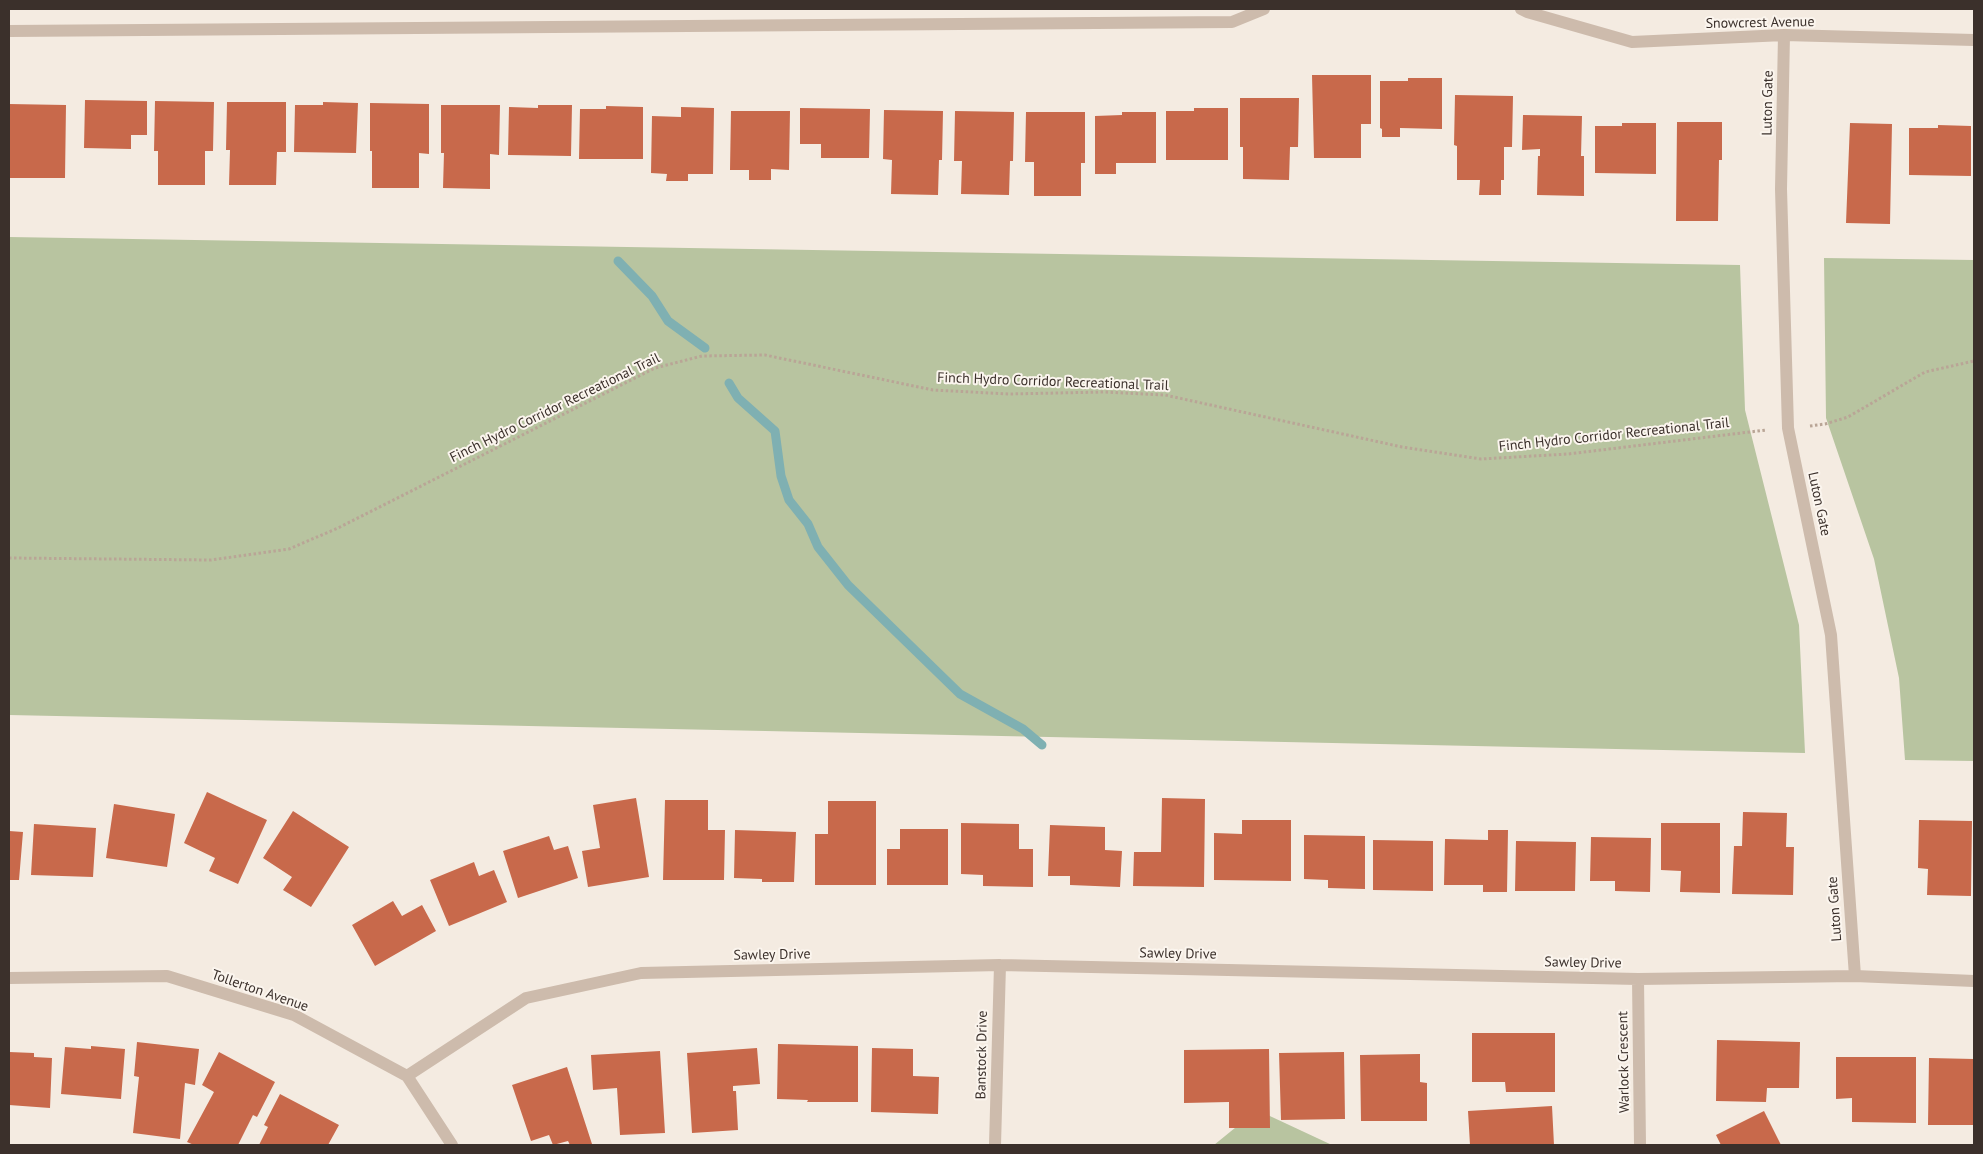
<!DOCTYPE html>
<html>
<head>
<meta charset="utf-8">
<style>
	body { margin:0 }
	#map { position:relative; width:1983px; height:1154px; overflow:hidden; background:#f4ebe1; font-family:"PT Sans",sans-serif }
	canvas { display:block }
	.frame { position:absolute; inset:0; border:10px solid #3b302b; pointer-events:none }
</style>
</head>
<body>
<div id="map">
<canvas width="1983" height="1154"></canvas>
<div class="frame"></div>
</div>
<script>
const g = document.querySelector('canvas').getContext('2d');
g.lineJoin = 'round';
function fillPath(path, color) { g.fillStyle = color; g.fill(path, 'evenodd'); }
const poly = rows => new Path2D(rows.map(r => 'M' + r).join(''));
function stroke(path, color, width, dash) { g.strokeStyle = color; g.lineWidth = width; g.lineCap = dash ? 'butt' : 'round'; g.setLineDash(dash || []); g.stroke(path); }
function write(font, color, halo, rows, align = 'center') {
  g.font = font + ' "PT Sans",sans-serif'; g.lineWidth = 4; g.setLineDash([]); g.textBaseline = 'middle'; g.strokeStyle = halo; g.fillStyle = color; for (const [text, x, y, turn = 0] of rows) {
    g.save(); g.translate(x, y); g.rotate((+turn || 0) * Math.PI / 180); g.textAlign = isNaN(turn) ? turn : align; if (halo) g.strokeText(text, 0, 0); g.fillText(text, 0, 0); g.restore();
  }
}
fillPath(poly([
	[9,237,1740,265,1745,410,1799,625,1805,753,9,715],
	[1824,258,1974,260,1974,761,1905,760,1899,678,1874,559,1826,418],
	[1257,1110,1332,1145,1214,1145]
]), '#b8c4a0');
stroke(poly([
	[618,261,652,296,668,321,705,348],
	[729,383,738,398,775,431,781,476,789,500,808,524,818,547,848,585,960,694,1023,729,1042,745]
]), '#7fb0b2', 9);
fillPath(poly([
	[1312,75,1371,75,1371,124,1361,124,1361,158,1314,158],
	[1408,78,1442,78,1442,129,1400,128,1400,137,1382,137,1382,129,1380,128,1380,81,1408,81],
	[1455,95,1513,96,1512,147,1504,147,1504,180,1501,180,1501,195,1479,195,1480,180,1457,180,1457,146,1454,145],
	[1240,98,1299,98,1298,147,1290,147,1289,180,1243,179,1243,147,1240,147],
	[85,100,147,101,147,135,131,135,131,149,84,148],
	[155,101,214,102,213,151,205,151,205,185,158,185,158,151,154,151],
	[227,102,286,102,286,152,277,152,276,185,229,185,230,150,226,150],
	[323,102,358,103,356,153,294,152,295,105,323,105],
	[370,103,429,104,429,154,419,153,419,188,372,188,372,151,370,151],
	[9,104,66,105,65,178,9,178],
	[441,105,500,105,499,155,490,154,490,189,443,188,444,153,441,153],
	[538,105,572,105,571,156,508,155,509,107,538,108],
	[606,106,643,107,643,159,579,159,580,109,606,109],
	[681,107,714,108,713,174,688,174,688,181,666,181,667,174,651,173,652,116,681,117],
	[800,108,870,109,869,158,821,158,821,144,800,144],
	[1194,108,1228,108,1228,160,1166,160,1166,111,1194,111],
	[884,110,943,111,942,160,939,160,938,195,891,194,892,160,883,159],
	[731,111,790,111,789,170,771,169,771,180,749,180,749,170,730,170],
	[955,111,1014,112,1013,161,1010,161,1009,195,961,194,962,161,954,161],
	[1026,112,1085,112,1085,163,1081,163,1081,196,1034,196,1034,162,1025,162],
	[1122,112,1156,112,1156,163,1116,163,1116,174,1095,174,1095,116,1122,115],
	[1523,115,1582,116,1581,156,1584,156,1584,196,1537,195,1538,156,1540,156,1540,149,1522,150],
	[1677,122,1722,122,1722,160,1719,160,1718,221,1676,221],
	[1622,123,1656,123,1656,174,1595,173,1595,126,1622,126],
	[1850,123,1892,124,1890,224,1846,223],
	[1938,125,1971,126,1971,176,1909,175,1909,128,1938,128],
	[207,792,267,820,238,884,209,871,215,858,184,843],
	[636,798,649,877,588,887,582,851,600,848,593,805],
	[1162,798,1205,799,1204,887,1133,886,1134,852,1161,852],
	[665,800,708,800,708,830,725,830,724,880,663,880],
	[828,801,876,801,876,885,815,885,815,834,828,834],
	[114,804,175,814,167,867,106,858],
	[293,811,349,847,311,907,283,890,292,877,263,858],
	[1743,812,1787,813,1786,847,1794,847,1793,895,1732,894,1734,846,1742,846],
	[1242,820,1291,820,1291,881,1214,880,1214,833,1242,834],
	[1919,820,1972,821,1971,896,1927,895,1928,869,1918,868],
	[961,823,1019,824,1019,849,1033,849,1033,887,983,886,983,875,961,874],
	[1661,823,1720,823,1720,893,1680,892,1681,871,1661,870],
	[34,824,96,828,93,877,31,875],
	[1050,825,1105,827,1105,850,1122,851,1120,887,1070,885,1070,876,1048,876],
	[900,829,948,829,948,885,887,885,887,849,900,849],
	[735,830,796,832,794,882,762,882,762,879,734,878],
	[1488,830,1508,830,1507,892,1483,892,1483,885,1444,885,1445,839,1488,840],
	[9,831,23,832,19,880,9,880],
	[1304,835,1365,836,1365,889,1328,888,1328,880,1304,879],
	[549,836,554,850,568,846,578,878,518,898,503,851],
	[1591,837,1651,838,1650,892,1615,891,1615,881,1590,881],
	[1373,840,1433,841,1433,891,1373,890],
	[1516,841,1576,842,1575,891,1515,891],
	[474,862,479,876,494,870,507,902,449,926,430,880],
	[393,901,402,916,422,905,436,931,375,966,352,925],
	[1472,1033,1555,1033,1555,1092,1506,1092,1505,1082,1472,1082],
	[1717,1040,1800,1042,1799,1088,1767,1088,1766,1102,1716,1101],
	[137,1042,199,1049,195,1085,185,1083,180,1139,133,1133,139,1077,134,1076],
	[778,1044,858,1046,858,1102,807,1102,808,1100,777,1099],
	[91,1046,125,1049,121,1099,61,1094,65,1047,91,1049],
	[757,1048,760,1084,733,1086,733,1091,736,1091,738,1130,692,1133,687,1053],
	[872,1048,913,1049,913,1076,939,1077,938,1114,871,1112],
	[1269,1049,1270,1128,1229,1128,1229,1102,1184,1103,1184,1050],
	[660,1051,665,1133,620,1135,617,1088,593,1090,591,1055],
	[9,1052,34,1053,34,1057,52,1058,50,1108,9,1105],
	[219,1052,275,1082,257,1117,253,1115,238,1145,194,1145,187,1142,214,1092,202,1085],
	[1344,1052,1345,1119,1281,1120,1279,1053],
	[1420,1054,1420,1082,1427,1083,1427,1121,1361,1121,1360,1055],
	[1836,1057,1916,1057,1916,1123,1852,1122,1852,1098,1836,1099],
	[1929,1058,1974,1059,1974,1125,1928,1125],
	[567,1067,592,1144,570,1145,568,1141,553,1145,549,1135,531,1141,512,1085],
	[280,1094,339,1125,328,1145,259,1145,268,1127,264,1125],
	[1552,1106,1554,1145,1470,1145,1468,1111],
	[1764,1111,1781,1145,1721,1145,1716,1135]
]), '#c8694b');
stroke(poly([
	[1810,426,1825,424,1848,417,1925,372,1974,361],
	[9,558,211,560,289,549,338,528,655,368,702,356,765,355,933,390,1009,394,1105,392,1165,395,1402,447,1481,459,1568,454,1766,430]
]), '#b9a596', 3, [2.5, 2.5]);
stroke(poly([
	[1521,9,1527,12,1632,42,1784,35,1974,40],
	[9,31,1232,22,1264,9],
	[1784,35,1781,189,1788,428,1831,635,1855,976],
	[9,978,167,976,294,1015,407,1076,452,1145],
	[1638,979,1640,1145],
	[407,1076,526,998,641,973,1000,965,1638,979,1855,976,1974,981],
	[995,1145,1000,965]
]), '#cdbbac', 12);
write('14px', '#3b302b', '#fbf5ee', [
	["Snowcrest Avenue",1760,23,-1],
	["Luton Gate",1768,103,-89],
	["Finch Hydro Corridor Recreational Trail",1053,382,2],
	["Finch Hydro Corridor Recreational Trail",555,408,-26],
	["Finch Hydro Corridor Recreational Trail",1614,435,-6],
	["Luton Gate",1819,504,78],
	["Luton Gate",1835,909,-94],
	["Sawley Drive",1178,954,1],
	["Sawley Drive",772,955,-1],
	["Sawley Drive",1583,963,1],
	["Tollerton Avenue",260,991,19],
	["Banstock Drive",982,1055,-89],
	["Warlock Crescent",1624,1062,-91]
]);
</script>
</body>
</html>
